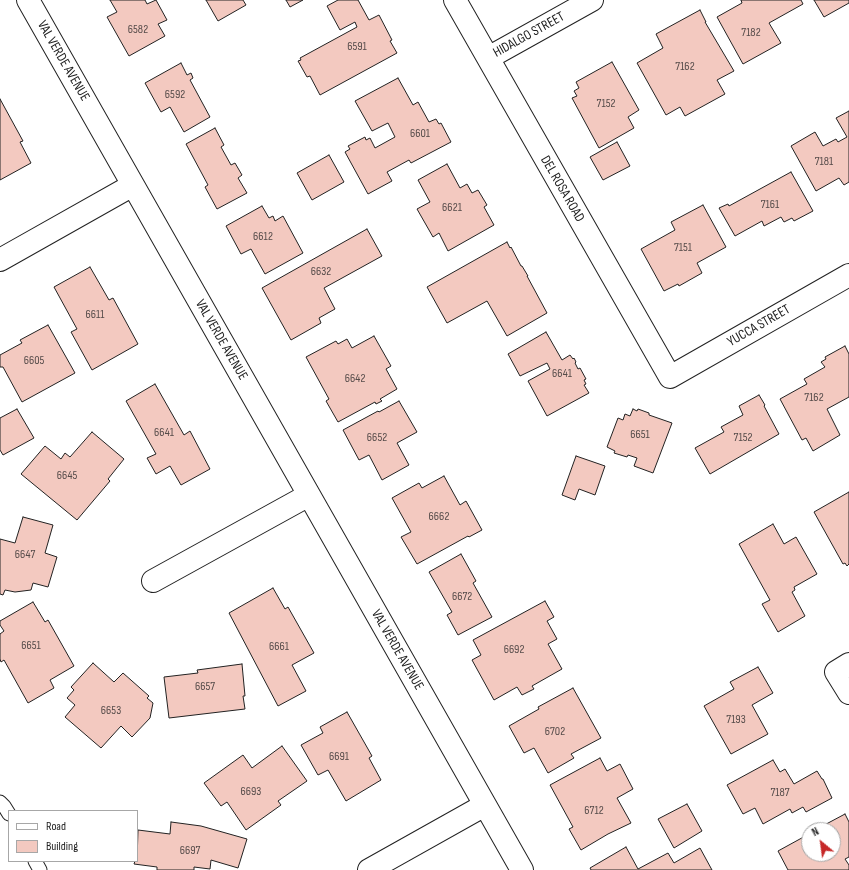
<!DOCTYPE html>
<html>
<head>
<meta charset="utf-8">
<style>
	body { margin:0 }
	#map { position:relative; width:849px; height:870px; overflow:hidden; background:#fff; font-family:"Sofia Sans Condensed",sans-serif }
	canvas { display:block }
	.legend { position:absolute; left:8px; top:810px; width:130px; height:52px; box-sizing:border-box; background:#fff; border:1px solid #a7a7a7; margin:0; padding:5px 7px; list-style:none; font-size:12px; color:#222 }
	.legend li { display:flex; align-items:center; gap:8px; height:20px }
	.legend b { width:20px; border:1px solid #a7a7a7 }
	.north { position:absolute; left:801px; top:822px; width:40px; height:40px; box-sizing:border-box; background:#fff; border:1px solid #a7a7a7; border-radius:50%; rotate:331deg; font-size:11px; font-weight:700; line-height:16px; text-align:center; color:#222 }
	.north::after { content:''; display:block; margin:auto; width:14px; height:18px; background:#c62828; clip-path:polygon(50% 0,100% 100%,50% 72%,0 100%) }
</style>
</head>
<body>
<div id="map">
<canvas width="849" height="870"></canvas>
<ul class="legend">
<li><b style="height:5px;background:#fff"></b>Road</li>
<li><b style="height:11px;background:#f3c9c0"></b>Building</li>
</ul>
<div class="north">N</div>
</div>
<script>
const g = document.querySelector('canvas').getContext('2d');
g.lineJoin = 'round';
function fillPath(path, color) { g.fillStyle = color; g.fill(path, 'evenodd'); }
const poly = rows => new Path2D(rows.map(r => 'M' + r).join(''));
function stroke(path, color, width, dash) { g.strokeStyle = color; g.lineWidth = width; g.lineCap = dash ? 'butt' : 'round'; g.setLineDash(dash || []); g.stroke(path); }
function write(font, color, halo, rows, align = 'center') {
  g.font = font + ' "Sofia Sans Condensed",sans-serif'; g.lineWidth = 3; g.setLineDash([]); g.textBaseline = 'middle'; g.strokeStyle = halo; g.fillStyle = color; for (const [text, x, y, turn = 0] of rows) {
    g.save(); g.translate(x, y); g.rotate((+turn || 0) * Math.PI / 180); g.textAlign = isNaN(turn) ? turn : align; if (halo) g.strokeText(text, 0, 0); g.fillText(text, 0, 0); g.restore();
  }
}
const building = poly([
	[110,0,145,0,147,4,156,0,167,20,158,24,165,36,129,56,107,17,117,12,110,0],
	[206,0,243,0,246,5,218,21,206,0],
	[286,0,303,0,290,7,286,0],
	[338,0,358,0,369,20,379,15,392,40,390,41,397,53,320,95,310,76,307,77,298,61,301,60,300,58,357,27,355,22,340,30,327,6,338,0],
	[741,0,801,0,803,4,769,23,781,43,743,64,717,17,742,3,741,0],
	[814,0,849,0,849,3,824,17,814,0],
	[700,10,706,22,705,22,734,71,717,80,725,94,685,116,680,107,666,115,637,63,663,48,656,34,700,10],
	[612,62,639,110,628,117,634,128,599,148,572,98,577,96,574,91,579,88,576,82,612,62],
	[181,63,187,75,191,73,193,78,190,80,210,117,184,132,170,107,161,112,145,83,181,63],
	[398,78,413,105,418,102,429,122,436,119,439,124,441,123,451,142,411,163,409,160,387,172,392,181,368,194,345,152,350,149,348,146,365,137,366,140,370,138,375,148,395,137,388,123,372,131,355,101,398,78],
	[0,99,23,141,20,142,31,163,0,180,0,99],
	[849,111,849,182,844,185,839,178,816,191,791,146,815,132,823,146,836,139,838,142,847,137,836,118,849,111],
	[215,128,224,145,221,147,231,165,235,163,242,175,238,178,247,193,217,209,205,187,208,185,186,144,215,128],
	[617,142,630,166,603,180,590,157,617,142],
	[329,155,344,182,312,200,297,173,329,155],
	[447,164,460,188,467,184,472,193,478,190,487,205,484,207,494,225,448,251,439,233,433,237,417,209,430,202,418,180,447,164],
	[791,172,813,211,794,221,792,218,784,222,781,217,764,226,762,221,735,236,719,208,728,204,729,206,791,172],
	[703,205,726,247,697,263,702,273,679,286,678,284,664,291,641,249,675,230,671,222,703,205],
	[262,206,269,218,273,216,275,221,283,216,303,253,265,274,251,249,241,254,226,226,262,206],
	[367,229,382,256,324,288,335,309,319,318,321,323,291,340,262,288,367,229],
	[507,242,510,248,511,247,521,266,522,266,528,276,527,276,547,313,507,336,487,301,447,323,427,287,507,242],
	[90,267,109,300,113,298,138,344,92,370,71,332,77,329,54,287,90,267],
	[48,325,75,373,22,402,3,367,0,367,0,355,22,343,20,340,48,325],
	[546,332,562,360,570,355,573,359,574,358,576,362,575,363,578,369,580,368,586,379,584,380,586,384,584,385,589,393,547,416,528,381,550,369,547,363,520,376,508,354,546,332],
	[374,336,391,366,386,369,397,389,380,399,382,401,376,404,375,402,338,422,326,401,329,399,306,357,336,341,338,344,347,339,352,348,374,336],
	[845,346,849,354,849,397,827,409,840,435,813,451,806,438,802,440,780,399,807,384,804,379,825,367,821,362,826,359,825,357,845,346],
	[155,384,184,435,190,431,210,469,181,485,170,466,156,474,147,458,156,454,126,401,155,384],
	[759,395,765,405,764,406,779,434,710,474,695,448,724,432,721,427,743,415,739,406,759,395],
	[399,401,417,432,397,443,409,465,382,480,369,455,359,460,343,430,378,411,379,412,399,401],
	[17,409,34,438,3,455,0,450,0,418,17,409],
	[633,409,637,411,638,409,649,413,649,415,672,423,653,473,634,466,637,458,628,455,627,457,614,453,615,451,607,447,618,418,623,420,625,414,630,416,633,409],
	[92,432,124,459,108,479,110,481,77,520,21,474,45,446,61,459,65,453,70,457,92,432],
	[576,456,605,466,595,495,579,489,575,500,562,495,576,456],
	[444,476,460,505,466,501,482,530,469,537,468,536,417,564,401,537,411,532,392,498,419,483,422,488,444,476],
	[849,492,849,564,847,566,845,563,843,564,814,512,849,492],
	[23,517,53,525,45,553,57,557,48,587,33,583,31,590,15,592,5,590,3,595,0,594,0,539,15,543,23,517],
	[773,524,784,544,796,537,817,574,794,587,795,590,792,592,805,616,778,632,762,604,770,600,739,544,773,524],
	[461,554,476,581,473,583,492,617,458,635,447,615,452,612,429,572,461,554],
	[273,588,285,609,288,607,314,653,292,665,306,691,278,706,229,613,273,588],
	[545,601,554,617,547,621,557,639,548,644,562,669,532,686,534,689,522,695,517,687,494,700,472,660,481,655,473,640,545,601],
	[33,602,45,622,48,620,74,666,50,680,54,688,28,703,4,660,1,662,0,659,0,634,4,631,0,625,0,621,33,602],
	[93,663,114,682,123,673,149,696,147,698,153,703,150,718,132,737,121,726,101,748,65,717,75,705,67,698,74,690,71,687,93,663],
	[242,664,245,696,243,696,245,709,169,718,164,677,198,673,197,670,242,664],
	[758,667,773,693,752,705,768,734,731,754,704,706,734,689,730,682,758,667],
	[573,688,601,738,571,754,574,758,548,773,534,748,524,753,509,726,539,709,538,707,573,688],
	[347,712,372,756,369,758,381,780,346,801,328,770,318,775,301,745,323,733,320,727,347,712],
	[282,746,307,781,278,801,281,805,246,830,227,802,221,806,204,783,243,755,252,768,282,746],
	[600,758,607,771,620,764,633,789,617,798,631,823,608,834,581,850,569,829,573,827,550,785,600,758],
	[773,760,780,772,785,769,794,784,817,771,822,779,823,779,832,798,806,812,803,807,792,813,790,809,763,824,755,808,743,814,727,785,773,760],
	[687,804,702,831,674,848,658,819,687,804],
	[845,814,849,822,849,857,845,859,849,865,849,870,788,870,778,851,809,834,809,854,833,854,833,830,815,830,845,814],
	[171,822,201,826,247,839,238,868,211,860,210,869,194,867,194,870,157,870,157,867,134,864,135,861,137,861,138,830,170,834,171,822],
	[626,847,638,869,668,853,674,863,700,848,712,870,591,870,590,868,626,847]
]);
fillPath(building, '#f3c9c0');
stroke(building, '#222', 1);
const service = poly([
	[0,802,4,806,9,814],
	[35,861,40,870]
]);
const minor = poly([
	[28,0,522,870],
	[455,0,670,377,849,275],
	[488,58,592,0],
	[0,260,133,185],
	[153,581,309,495],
	[849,664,836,672,849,693],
	[369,870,485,805]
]);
stroke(service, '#222', 15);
stroke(minor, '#222', 24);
stroke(service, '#fff', 13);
stroke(minor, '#fff', 22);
write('12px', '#564c4a', null, [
	["6582",138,30],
	["7182",751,33],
	["6591",357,47],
	["7162",685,67],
	["6592",175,95],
	["7152",606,104],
	["6601",420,134],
	["7181",824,162],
	["7161",770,205],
	["6621",452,208],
	["6612",263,237],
	["7151",683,248],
	["6632",321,272],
	["6611",95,315],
	["6605",34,361],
	["6641",562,374],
	["6642",355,379],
	["7162",814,398],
	["6641",164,433],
	["6651",640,435],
	["6652",377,438],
	["7152",743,438],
	["6645",67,476],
	["6662",439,517],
	["6647",25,555],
	["6672",462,597],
	["6651",31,646],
	["6661",279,647],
	["6692",514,650],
	["6657",205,687],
	["6653",111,711],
	["7193",736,720],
	["6702",555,732],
	["6691",339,757],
	["6693",251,792],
	["7187",780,793],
	["6712",594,811],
	["6697",190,851]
]);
write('14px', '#222', '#fff', [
	["HIDALGO STREET",529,35,-29],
	["VAL VERDE AVENUE",63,61,60],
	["DEL ROSA ROAD",562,189,60],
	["YUCCA STREET",759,326,-30],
	["VAL VERDE AVENUE",221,340,60],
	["VAL VERDE AVENUE",397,650,60]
]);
</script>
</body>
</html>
